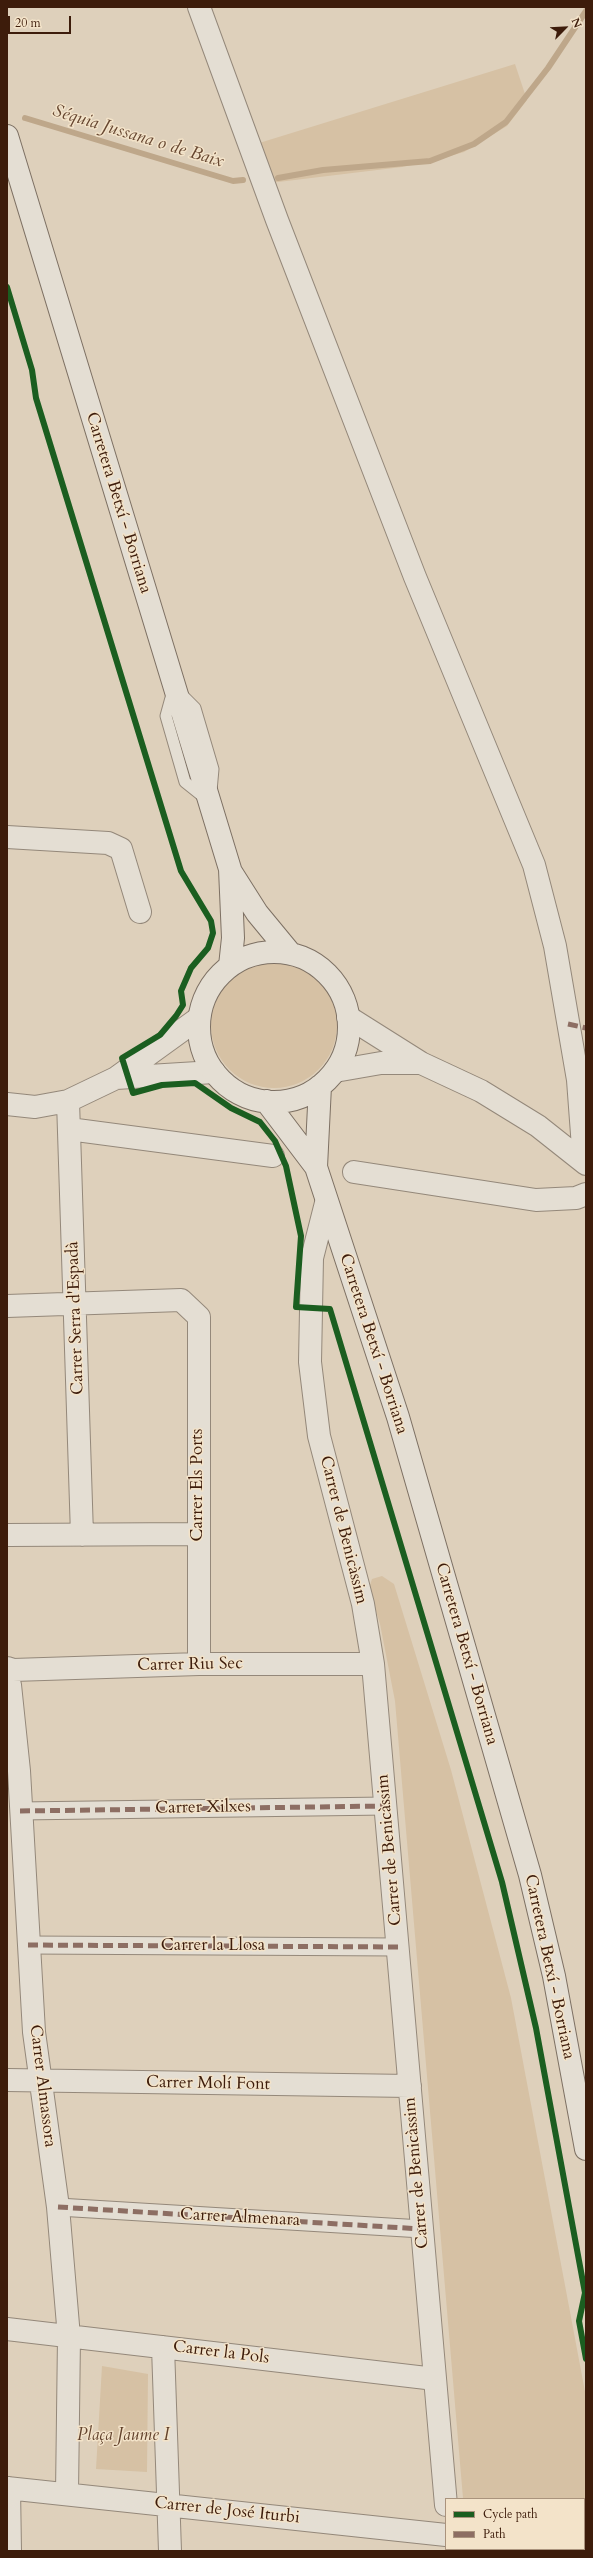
<!DOCTYPE html>
<html>
<head>
<meta charset="utf-8">
<style>
	body { margin:0 }
	#map { position:relative; width:593px; height:2558px; overflow:hidden; background:#ded0bb; font-family:Cardo,serif }
	canvas { display:block }
	.frame { position:absolute; inset:0; border:8px solid #3d1c0b; pointer-events:none }
	.legend { position:absolute; left:445px; top:2498px; width:140px; height:52px; box-sizing:border-box; background:#f3e3c9; border:1px solid #aa937d; margin:0; padding:5px 7px; list-style:none; font-size:12px; color:#3d1c0b }
	.legend li { display:flex; align-items:center; gap:8px; height:20px }
	.legend b { width:20px; border:1px solid #aa937d }
	.north { position:absolute; left:545px; top:8px; width:40px; height:40px; -webkit-text-stroke:3px #f3e3c9; paint-order:stroke; rotate:66deg; font-size:11px; font-weight:700; line-height:16px; text-align:center; color:#3d1c0b }
	.north::after { content:''; display:block; margin:auto; width:14px; height:18px; background:#3d1c0b; clip-path:polygon(50% 0,100% 100%,50% 72%,0 100%) }
	.scale { position:absolute; left:8px; top:16px; width:63px; height:18px; box-sizing:border-box; border:2px solid #3d1c0b; border-top:0; padding-left:5px; font-size:12px; line-height:14px; white-space:nowrap; color:#3d1c0b; -webkit-text-stroke:3px #f3e3c9; paint-order:stroke }
</style>
</head>
<body>
<div id="map">
<canvas width="593" height="2558"></canvas>
<div class="frame"></div>
<ul class="legend">
<li><b style="height:5px;background:#1b5e20"></b>Cycle path</li>
<li><b style="height:5px;background:#8d6e63"></b>Path</li>
</ul>
<div class="north">N</div>
<div class="scale">20 m</div>
</div>
<script>
const g = document.querySelector('canvas').getContext('2d');
g.lineJoin = 'round';
function fillPath(path, color) { g.fillStyle = color; g.fill(path, 'evenodd'); }
const poly = rows => new Path2D(rows.map(r => 'M' + r).join(''));
function stroke(path, color, width, dash) { g.strokeStyle = color; g.lineWidth = width; g.lineCap = dash ? 'butt' : 'round'; g.setLineDash(dash || []); g.stroke(path); }
function write(font, color, halo, rows, align = 'center') {
  g.font = font + ' Cardo,serif'; g.lineWidth = 3; g.setLineDash([]); g.textBaseline = 'middle'; g.strokeStyle = halo; g.fillStyle = color; for (const [text, x, y, turn = 0] of rows) {
    g.save(); g.translate(x, y); g.rotate((+turn || 0) * Math.PI / 180); g.textAlign = isNaN(turn) ? turn : align; if (halo) g.strokeText(text, 0, 0); g.fillText(text, 0, 0); g.restore();
  }
}
fillPath(poly([
	[515,64,527,100,507,126,464,152,433,161,402,167,270,183,256,144],
	'211 1025a63 63 0 1 1 126 0a63 63 0 1 1-126 0Z',
	[382,1576,394,1584,451,1770,511,1998,586,2397,586,2522,584,2522,584,2499,463,2498,395,1701,380,1624,369,1588,372,1579],
	[102,2366,148,2374,147,2472,96,2469]
]), '#d6c1a4');
stroke(poly([
	[25,118,233,181,243,180],
	[278,178,323,170,430,161,474,144,506,122,548,68,586,11]
]), '#bea78a', 6);
const service = poly([
	[174,687,195,708,213,769,210,802,185,782,166,716,174,687]
]);
const pedestrian = poly([
	[20,1811,386,1806],
	[28,1945,398,1947],
	[58,2207,422,2229]
]);
const minor = poly([
	[199,7,277,220,415,577,534,865,555,946,578,1080,584,1161],
	[7,837,108,843,121,849,140,912],
	[348,1017,421,1063,481,1091,538,1126,586,1164],
	[335,1071,381,1063,421,1063],
	[116,1078,214,1072],
	[68,1101,82,1535],
	[7,1104,35,1107,68,1101,116,1078,199,1018],
	[69,1129,273,1156],
	[354,1172,536,1200,576,1198,586,1194],
	[326,1203,312,1258,310,1362,319,1436,363,1604,373,1664,446,2505],
	[7,1306,181,1300,199,1317,199,1664],
	[7,1535,198,1534],
	[7,1668,13,1670,199,1664,373,1664],
	[7,1680,10,1685,19,1771,34,2032,58,2207,69,2337,67,2493],
	[7,2080,410,2086],
	[7,2329,435,2379],
	[163,2347,170,2551],
	[7,2488,446,2535],
	[9,2488,10,2551],
	[522,2549,532,2551],
	[582,2551,586,2550]
]);
const secondary = poly([
	[7,136,230,869,233,938,230,966],
	[231,872,257,913,290,953],
	'199 1027a75 75 0 1 1 150 0a75 75 0 1 1-150 0Z',
	[266,1101,316,1167,398,1417,530,1875,554,1976,586,2149],
	[316,1167,320,1086]
]);
stroke(service, '#94887a', 13);
stroke(pedestrian, '#94887a', 19);
stroke(minor, '#94887a', 24);
stroke(secondary, '#7d7063', 24);
stroke(service, '#e4ded3', 11);
stroke(pedestrian, '#e4ded3', 17);
stroke(minor, '#e4ded3', 22);
stroke(secondary, '#e4ded3', 22);
stroke(poly([
	[568,1024,586,1028],
	[20,1811,386,1806],
	[28,1945,398,1947],
	[58,2207,422,2229]
]), '#8d6e63', 5, [10, 5]);
stroke(poly([
	[7,287,32,370,36,398,181,871,211,921,213,933,208,948,191,968,181,991,183,1005,176,1016,160,1035,122,1058,133,1093,162,1085,195,1083,231,1108,260,1122,275,1141,286,1166,301,1236,296,1307,330,1309,502,1882,536,2028,585,2293,579,2321,586,2359]
]), '#1b5e20', 6);
write('17px', '#3d1c0b', '#f3e3c9', [
	["Carretera Betxí - Borriana",118,503,73],
	["Carrer Serra d'Espadà",76,1318,-92],
	["Carretera Betxí - Borriana",373,1344,72],
	["Carrer Els Ports",198,1485,-90],
	["Carrer de Benicàssim",343,1530,76],
	["Carretera Betxí - Borriana",466,1654,74],
	["Carrer Riu Sec",190,1665,-1],
	["Carrer Xilxes",203,1808,-1],
	["Carrer de Benicàssim",390,1850,-95],
	["Carrer la Llosa",213,1946],
	["Carretera Betxí - Borriana",549,1967,78],
	["Carrer Molí Font",208,2084,1],
	["Carrer Almassora",42,2086,83],
	["Carrer de Benicàssim",417,2173,-95],
	["Carrer Almenara",240,2218,3],
	["Carrer la Pols",221,2353,7],
	["Carrer de José Iturbi",227,2511,6]
]);
write('italic 17px', '#62422c', '#f3e3c9', [
	["Plaça Jaume I",123,2436]
]);
write('italic 18px', '#664630', '#f3e3c9', [
	["Séquia Jussana o de Baix",138,137,17]
]);
</script>
</body>
</html>
